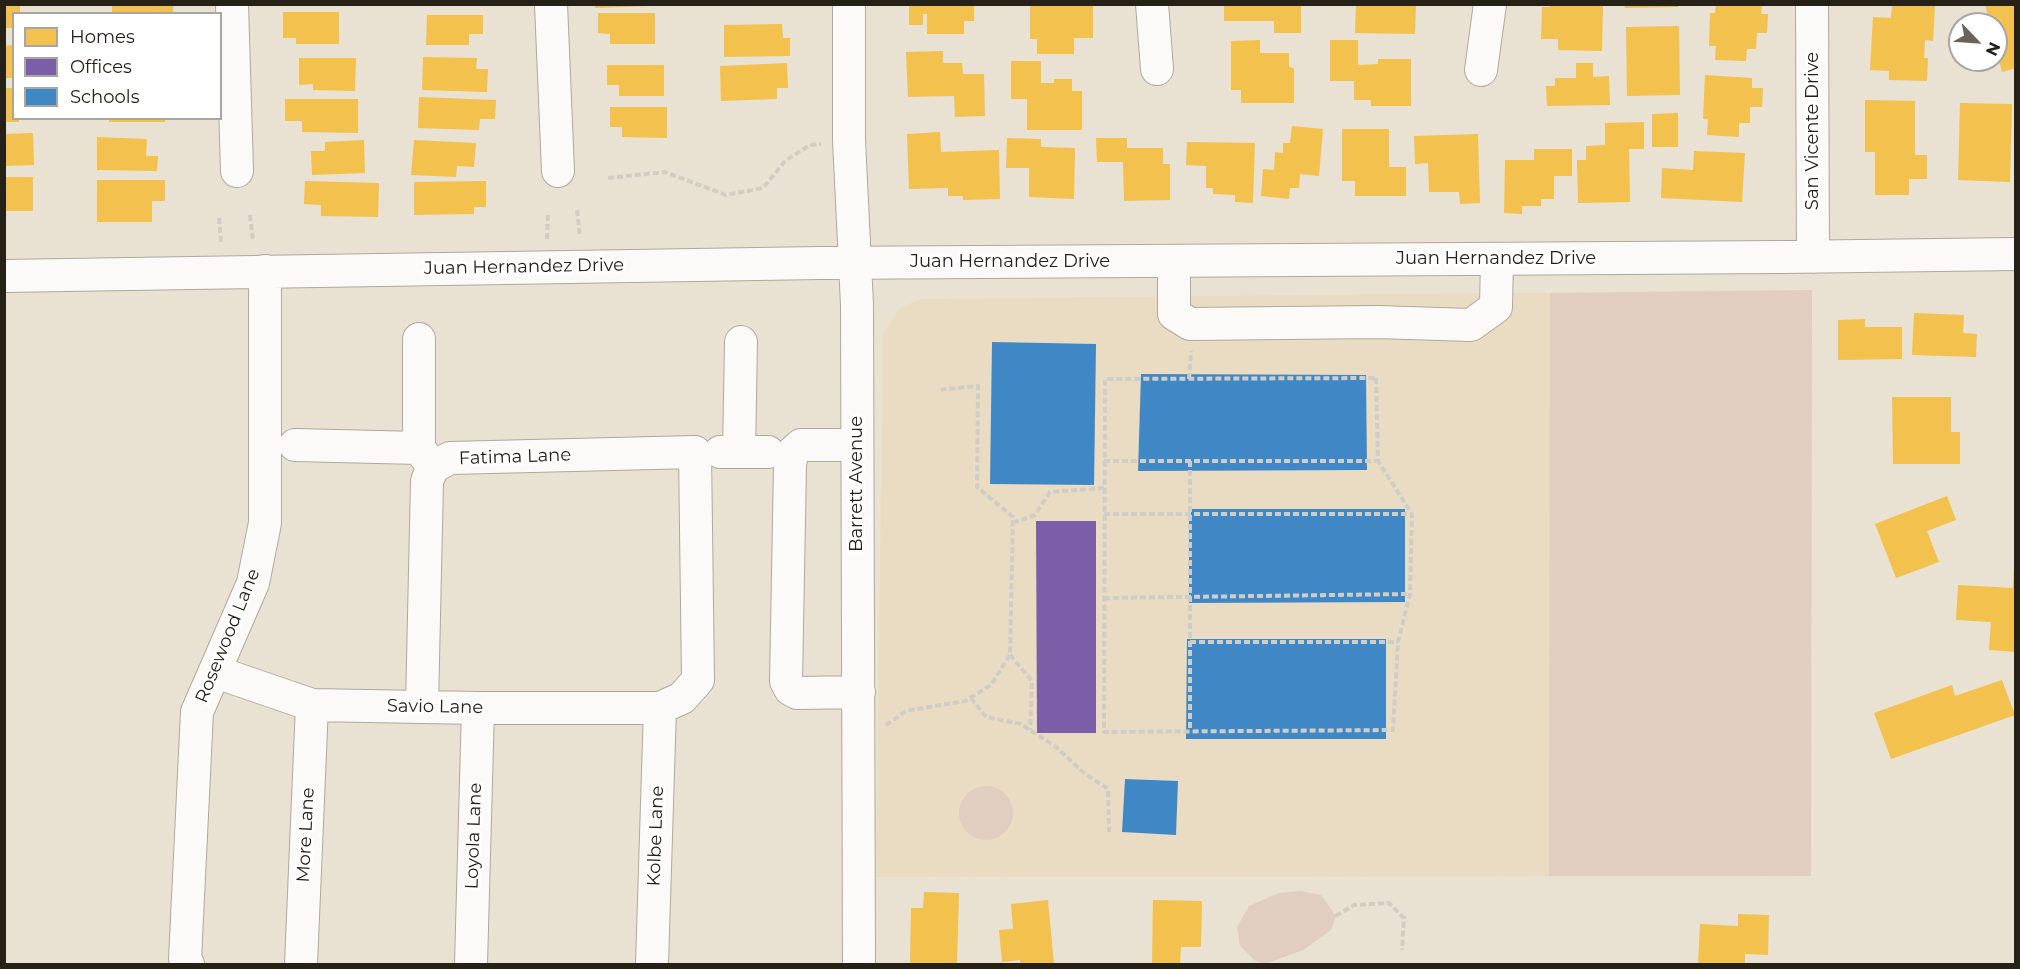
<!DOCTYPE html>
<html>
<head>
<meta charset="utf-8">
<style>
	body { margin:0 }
	#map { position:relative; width:2020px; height:969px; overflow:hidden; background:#e9e1d2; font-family:Montserrat,sans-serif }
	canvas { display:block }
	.frame { position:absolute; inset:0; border:6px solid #262116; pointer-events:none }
	.legend { position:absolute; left:12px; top:12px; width:210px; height:108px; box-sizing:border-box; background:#fff; border:2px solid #a8a6a2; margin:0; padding:8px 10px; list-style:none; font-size:18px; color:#262116 }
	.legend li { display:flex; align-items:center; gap:12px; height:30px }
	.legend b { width:30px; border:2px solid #a8a6a2 }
	.north { position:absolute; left:1948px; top:12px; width:60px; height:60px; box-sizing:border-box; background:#fff; border:2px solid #a8a6a2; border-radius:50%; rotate:115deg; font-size:16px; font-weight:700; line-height:24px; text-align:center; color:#262116 }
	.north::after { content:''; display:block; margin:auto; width:21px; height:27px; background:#6a6458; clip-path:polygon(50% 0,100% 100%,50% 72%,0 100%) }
</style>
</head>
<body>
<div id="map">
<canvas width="2020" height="969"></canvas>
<div class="frame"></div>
<ul class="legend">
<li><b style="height:16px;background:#f2c14e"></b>Homes</li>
<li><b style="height:16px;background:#7b5ea7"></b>Offices</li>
<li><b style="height:16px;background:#3f88c5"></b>Schools</li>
</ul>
<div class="north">N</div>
</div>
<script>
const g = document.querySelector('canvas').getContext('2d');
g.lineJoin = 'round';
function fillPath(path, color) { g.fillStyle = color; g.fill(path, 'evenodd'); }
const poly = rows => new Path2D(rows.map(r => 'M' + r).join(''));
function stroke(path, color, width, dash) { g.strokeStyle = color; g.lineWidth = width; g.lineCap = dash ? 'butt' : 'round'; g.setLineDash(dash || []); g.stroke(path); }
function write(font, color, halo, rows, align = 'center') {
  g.font = font + ' Montserrat,sans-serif'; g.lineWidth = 6; g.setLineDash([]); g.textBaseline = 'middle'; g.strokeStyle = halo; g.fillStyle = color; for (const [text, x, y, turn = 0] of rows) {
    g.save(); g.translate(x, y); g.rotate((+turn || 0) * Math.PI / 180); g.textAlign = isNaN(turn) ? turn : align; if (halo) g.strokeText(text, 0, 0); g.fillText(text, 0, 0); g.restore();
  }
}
fillPath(poly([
	[1812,290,1811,876,876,877,883,334,899,309,919,299]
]), '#e9dcc2');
fillPath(poly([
	[1812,290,1811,876,1549,876,1550,293],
	'959 813a27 27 0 1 1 54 0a27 27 0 1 1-54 0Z',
	[1301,891,1321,895,1336,916,1331,930,1303,950,1265,964,1254,960,1240,946,1237,927,1249,906,1279,893]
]), '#e2cdc1');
fillPath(poly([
	[4,4,20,4,20,14,14,14,14,28,4,28],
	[112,4,173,4,173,12,162,12,162,14,112,14],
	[595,4,651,4,651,6,595,8],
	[909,4,974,4,974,21,964,21,964,34,927,34,927,14,923,14,923,25,909,25],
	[1030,4,1093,4,1093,38,1074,38,1074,54,1037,54,1037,39,1030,39],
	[1224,4,1301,4,1301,33,1274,33,1274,21,1224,21],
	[1356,4,1416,4,1415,34,1355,33],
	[1624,4,1678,4,1678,7,1625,8],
	[1985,4,2016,4,2016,68,2002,72,1996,47,1996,24,1990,24],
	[1550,5,1603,6,1602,51,1558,50,1558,39,1541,39,1542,7,1550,7],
	[1716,5,1762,6,1761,14,1768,14,1767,33,1757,33,1756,49,1747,49,1746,61,1715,60,1716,46,1709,46,1710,13,1715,13],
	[1892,5,1935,6,1933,41,1925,40,1924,58,1928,58,1927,81,1889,80,1889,71,1870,70,1873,17,1891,18],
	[283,12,339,12,339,44,296,44,296,38,283,38],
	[598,13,655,13,655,44,610,44,610,34,598,33],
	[427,15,483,15,483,34,469,34,469,45,426,45],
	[782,24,783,38,790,38,790,56,724,57,724,25],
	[1679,26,1680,95,1627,96,1626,27],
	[1260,40,1260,53,1289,53,1289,67,1294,68,1294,103,1241,103,1241,90,1231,90,1231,41],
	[1330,40,1358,40,1358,65,1378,64,1378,59,1411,59,1411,106,1371,106,1371,100,1354,100,1354,81,1330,81],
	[14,45,14,78,4,78,4,46],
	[943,51,943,63,962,63,963,74,984,74,985,116,955,117,954,96,908,97,906,52],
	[423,57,477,58,476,69,488,69,487,92,422,90],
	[299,58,356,58,355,91,313,90,313,84,299,85],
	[1011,61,1041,61,1041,83,1054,83,1054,79,1072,79,1072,91,1082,91,1082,130,1027,130,1027,99,1011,99],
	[787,63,788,88,777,88,777,99,721,101,720,66],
	[1576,63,1593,63,1593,77,1609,76,1610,105,1547,106,1546,86,1555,86,1555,78,1576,78],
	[607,65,664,65,664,96,619,96,619,85,607,85],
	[1705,75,1752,78,1752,88,1763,88,1762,107,1750,107,1750,123,1739,123,1739,137,1707,135,1708,119,1703,119],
	[4,88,14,88,14,118,19,118,19,122,4,122],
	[419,97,496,100,495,119,480,119,479,130,418,128],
	[285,99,358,99,358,133,302,132,302,121,285,121],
	[1865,100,1915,101,1915,155,1927,155,1927,179,1909,179,1909,195,1875,195,1875,152,1865,152],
	[1960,103,2012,104,2010,182,1958,180],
	[610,107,667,107,667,138,622,137,622,127,610,127],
	[1678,113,1678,147,1652,147,1652,114],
	[109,118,165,118,165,122,109,122],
	[1644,122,1644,149,1629,149,1630,202,1578,203,1577,160,1586,160,1586,146,1605,145,1605,123],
	[1292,126,1323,129,1319,176,1300,174,1299,188,1290,188,1289,199,1261,196,1263,169,1274,170,1275,152,1283,153,1283,143,1290,143],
	[1342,129,1389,129,1389,167,1406,167,1406,196,1355,196,1355,181,1342,181],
	[940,132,941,152,999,150,1000,199,963,200,963,196,948,196,948,188,909,189,907,134],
	[33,133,34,165,4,166,4,134],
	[1478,134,1480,203,1460,204,1459,192,1429,192,1428,163,1415,164,1414,136],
	[97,137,147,139,146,156,158,156,157,171,97,170],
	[1007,138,1041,139,1041,147,1075,148,1074,199,1029,197,1029,168,1006,168],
	[1096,138,1127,138,1127,148,1163,148,1163,164,1170,164,1170,200,1124,201,1123,162,1097,162],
	[364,140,365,173,312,175,311,151,325,151,325,142],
	[414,140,476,143,474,167,457,166,456,177,411,175],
	[1187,142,1255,143,1253,203,1235,202,1235,195,1213,194,1213,188,1206,188,1206,166,1186,165],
	[1534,149,1572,149,1572,176,1554,176,1554,199,1541,199,1541,206,1522,206,1522,214,1504,213,1505,160,1534,160],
	[1694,151,1745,153,1742,202,1661,198,1662,168,1693,170],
	[4,177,33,177,33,211,4,211],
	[97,180,165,180,165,201,152,201,152,222,97,222],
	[305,181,379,183,378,217,321,216,321,205,304,204],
	[486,181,486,207,474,207,474,214,414,215,414,182],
	[1914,313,1964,315,1963,333,1977,334,1976,357,1912,355],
	[1865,319,1865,327,1902,327,1902,359,1838,360,1838,320],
	[1892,397,1951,397,1951,432,1960,432,1960,464,1893,464],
	[1947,496,1956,520,1927,531,1939,562,1896,578,1875,524],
	[2014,565,2016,565,2016,652,1989,650,1991,622,1956,620,1958,585,2013,588],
	[2002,680,2015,715,1891,759,1874,713,1952,685,1955,696],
	[924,892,959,893,957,964,910,964,911,908,923,908],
	[1048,900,1054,964,1020,964,1020,960,1002,962,999,930,1013,929,1011,904],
	[1153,900,1202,901,1201,947,1181,947,1180,964,1152,964],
	[1738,914,1769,915,1768,955,1745,954,1745,964,1698,964,1700,924,1738,926]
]), '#f2c14e');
fillPath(poly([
	[1036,521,1096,521,1096,733,1037,733]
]), '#7b5ea7');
fillPath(poly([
	[992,342,1096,344,1094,485,990,484],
	[1141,374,1366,375,1367,470,1138,471],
	[1189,509,1405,509,1405,602,1189,603],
	[1187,639,1386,639,1386,739,1186,739],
	[1125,779,1178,781,1176,835,1122,832]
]), '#3f88c5');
const minor = poly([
	[232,4,237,171],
	[551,4,558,171],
	[849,4,849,140,857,305,859,964],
	[1152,4,1157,69],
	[1812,4,1813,257],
	[1481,70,1490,4],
	[1174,261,1174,314,1190,324,1377,322,1471,325,1496,307,1497,259],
	[4,276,820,263,1783,257,2016,254],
	[419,339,419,448],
	[295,445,419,448,433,467],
	[857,445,801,445,792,453,790,465,786,681,790,689,797,693,859,692],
	[720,452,768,452],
	[739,452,741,342],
	[216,672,312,705,478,708,660,708,682,698,698,680,695,452,450,458,433,467,427,481,422,706],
	[188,964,185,959,197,712,253,583,265,523,265,271],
	[301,964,312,705],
	[471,964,478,708],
	[652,964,660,708]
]);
stroke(minor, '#afa89d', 34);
stroke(poly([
	[608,178,665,172,726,195,763,188,786,160,810,145,821,144],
	[577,210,580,237],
	[250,215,253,241],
	[219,218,221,242],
	[547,239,548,213],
	[1376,378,1378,461,1412,514,1410,594,1398,642,1393,730,1104,732,1105,379,1376,378],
	[1189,379,1191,351],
	[1104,461,1378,461],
	[1190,461,1190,731],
	[1104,514,1412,514],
	[1013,523,1035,515,1050,492,1104,488],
	[1104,598,1409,594],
	[1190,642,1398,642],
	[1010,655,1032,681,1030,730],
	[971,698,986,717,1021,724,1056,747,1084,773,1108,789,1109,832],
	[886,725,906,711,965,701,991,685,1010,655,1013,517,977,487,978,386,937,390],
	[1336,916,1354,905,1389,903,1404,918,1402,950]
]), '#cfcdc8', 4, [6, 3]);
stroke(minor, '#fcfaf8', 32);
write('18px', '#262116', '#fff', [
	["San Vicente Drive",1813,131,-90],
	["Juan Hernandez Drive",1496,259],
	["Juan Hernandez Drive",1010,262],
	["Juan Hernandez Drive",524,267,-1],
	["Fatima Lane",515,457,-2],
	["Barrett Avenue",857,484,-90],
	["Rosewood Lane",228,636,-68],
	["Savio Lane",435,707,1],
	["More Lane",306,835,-87],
	["Loyola Lane",474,836,-88],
	["Kolbe Lane",656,836,-88]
]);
</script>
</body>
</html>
